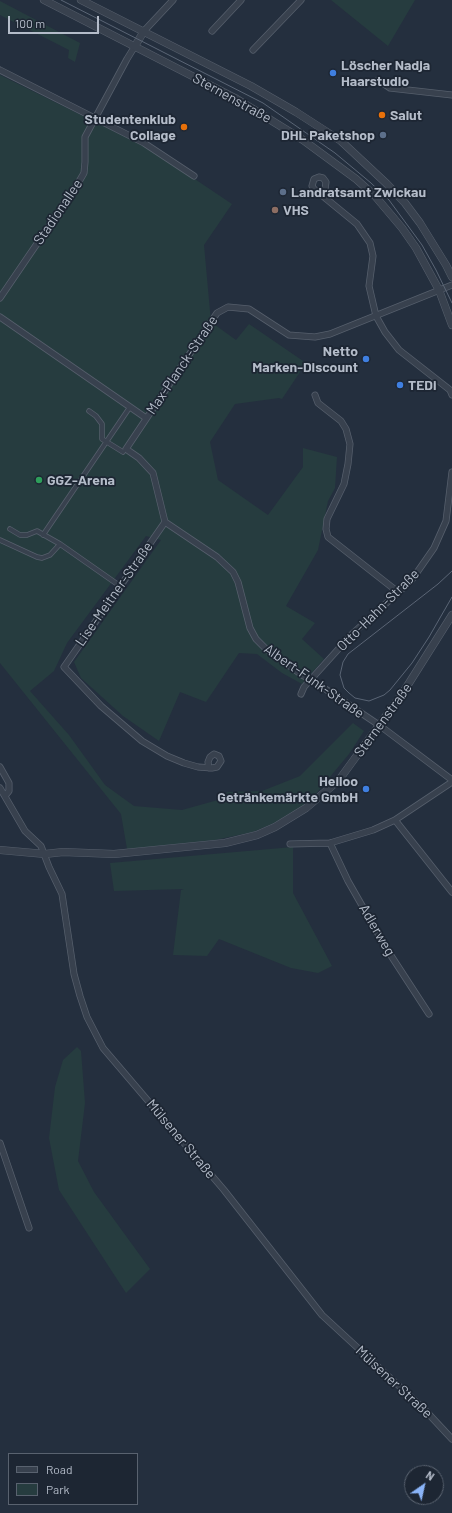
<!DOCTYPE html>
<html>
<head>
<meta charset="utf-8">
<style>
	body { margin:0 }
	#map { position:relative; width:452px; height:1513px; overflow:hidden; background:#242f3e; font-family:Barlow,sans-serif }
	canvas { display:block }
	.legend { position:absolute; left:8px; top:1453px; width:130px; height:52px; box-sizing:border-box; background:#1d2633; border:1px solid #59626f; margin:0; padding:5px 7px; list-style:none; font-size:12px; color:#b4bcc9 }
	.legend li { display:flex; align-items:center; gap:8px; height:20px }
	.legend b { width:20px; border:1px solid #59626f }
	.north { position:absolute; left:404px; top:1465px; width:40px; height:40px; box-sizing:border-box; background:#1d2633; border:1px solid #59626f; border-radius:50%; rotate:34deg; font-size:11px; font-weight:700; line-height:16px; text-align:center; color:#b4bcc9 }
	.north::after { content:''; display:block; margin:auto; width:14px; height:18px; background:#8ab4f8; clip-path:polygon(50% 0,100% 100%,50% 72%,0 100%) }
	.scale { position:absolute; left:8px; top:16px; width:91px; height:18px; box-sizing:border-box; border:2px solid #b4bcc9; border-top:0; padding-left:5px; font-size:12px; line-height:14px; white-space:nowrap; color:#b4bcc9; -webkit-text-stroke:3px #1d2633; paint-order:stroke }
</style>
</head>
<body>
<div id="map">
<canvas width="452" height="1513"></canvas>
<ul class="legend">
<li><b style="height:5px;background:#38414e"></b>Road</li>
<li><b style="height:11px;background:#263c3f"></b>Park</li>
</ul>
<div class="north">N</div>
<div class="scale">100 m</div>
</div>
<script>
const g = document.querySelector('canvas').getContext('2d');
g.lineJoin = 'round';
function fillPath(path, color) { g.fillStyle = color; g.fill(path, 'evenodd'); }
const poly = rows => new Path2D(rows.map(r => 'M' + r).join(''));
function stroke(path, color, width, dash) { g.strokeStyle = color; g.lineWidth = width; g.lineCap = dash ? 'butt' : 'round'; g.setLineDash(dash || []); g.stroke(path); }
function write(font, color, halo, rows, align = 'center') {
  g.font = font + ' Barlow,sans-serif'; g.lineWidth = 3.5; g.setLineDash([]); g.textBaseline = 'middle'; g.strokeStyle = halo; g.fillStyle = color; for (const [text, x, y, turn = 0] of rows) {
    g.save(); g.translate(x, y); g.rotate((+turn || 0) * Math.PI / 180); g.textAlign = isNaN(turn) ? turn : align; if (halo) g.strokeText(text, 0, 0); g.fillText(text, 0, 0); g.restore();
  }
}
fillPath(poly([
	[331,0,415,0,388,46],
	[0,1,80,43,75,62,68,58,69,50,0,15],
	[0,75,150,149,232,204,204,245,211,322,236,340,249,324,306,363,282,399,279,398,235,404,210,442,218,480,268,515,303,467,303,448,337,457,335,488,328,501,318,550,286,606,315,623,302,639,324,659,302,684,282,673,257,654,239,653,206,702,180,692,159,741,123,716,81,678,74,662,161,540,146,536,67,643,54,671,30,691,69,735,105,785,134,806,182,810,225,798,227,792,262,791,300,776,353,723,364,731,349,754,314,796,304,805,272,824,253,832,215,840,127,849,121,814,0,663],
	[293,847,293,893,332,966,318,973,291,968,219,939,207,956,173,955,181,890,184,889,114,891,110,863],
	[77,1047,81,1051,85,1103,78,1161,94,1192,150,1269,126,1293,59,1190,49,1138,55,1087,63,1060]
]), '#263c3f');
const pedestrian = poly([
	[89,411,96,416,102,424,102,439,123,452],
	[10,529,20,535,27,535,37,531,60,544,120,586],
	[43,535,130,407],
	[0,540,37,557,42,558,50,555,60,544]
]);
const minor = poly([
	[144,31,173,0],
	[212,31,241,0],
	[253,50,301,0],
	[0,70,144,143,194,176],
	[378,80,390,88,452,95],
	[319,177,323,178,326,182,324,197,314,189,312,186,314,179,319,177],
	[324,197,357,224,370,243,373,256,369,286,376,316,385,332,399,350,450,390,452,395],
	[452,285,330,334,315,337,289,335,249,309,228,307,217,313,126,449,139,458,153,473,165,522,217,557,233,572,238,582,250,628,256,639,265,648,302,675,312,680,379,725,452,780],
	[0,298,77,185,84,173,85,162,85,137,127,59,135,46],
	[0,317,146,418],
	[315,395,318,403,341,421,346,429,350,444,348,464,344,484,327,519,326,529,328,537,398,592],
	[165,522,64,667,101,706,142,741,167,756,184,763,198,767,212,768,217,767,221,761,219,756,214,754,210,757,208,762,209,768],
	[301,694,304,687,352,634,411,581,434,548,446,521,452,472],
	[0,767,9,783,9,791,5,796],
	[0,788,25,831,41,846,49,867,62,894,74,974,80,996,87,1017,103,1048,224,1190,322,1315,424,1409,452,1439],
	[395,820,452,892],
	[330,843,348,881,388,951,429,1014],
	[290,844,330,843,373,830,395,820,452,782],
	[0,1143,29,1228]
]);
const tertiary = poly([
	[44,0,235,98,303,140,356,179,375,196,402,228,416,248,439,290,452,325],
	[81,0,251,86,296,112,341,141,387,184,405,203,420,223,446,265,452,277],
	[135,46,144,31],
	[0,850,45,854,63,852,114,854,225,843,257,835,275,827,306,808,339,780,404,691,452,615]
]);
stroke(pedestrian, '#565f6c', 5.5);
stroke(minor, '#565f6c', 7);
stroke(tertiary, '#565f6c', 8);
stroke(pedestrian, '#38414e', 4);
stroke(minor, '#38414e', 5.5);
stroke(tertiary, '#38414e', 7);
stroke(poly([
	[61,0,263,103,335,153,371,183,389,200,422,245,436,270,452,303],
	[452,571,438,584,348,654,343,662,340,675,344,688,349,693,355,698,369,701,384,695,390,690,412,663,429,637,452,597]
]), '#5a6575', 1);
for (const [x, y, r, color] of [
	[333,73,4,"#3f7fe0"],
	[382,115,4,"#e8710a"],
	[184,127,4,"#e8710a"],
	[383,135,4,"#5c6f8a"],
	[283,192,4,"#5c6f8a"],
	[275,210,4,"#8d6e63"],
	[366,359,4,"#3f7fe0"],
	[400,385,4,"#3f7fe0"],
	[39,480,4,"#2e9e5b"],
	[366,789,4,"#3f7fe0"]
]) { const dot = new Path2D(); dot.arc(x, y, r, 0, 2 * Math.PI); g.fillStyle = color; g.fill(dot); stroke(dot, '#1d2633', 1.5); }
write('bold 14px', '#b4bcc9', '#1d2633', [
	["Löscher Nadja",341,65],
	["Haarstudio",341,81],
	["Salut",390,115],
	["Studentenklub",176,119,"right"],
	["Collage",176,135,"right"],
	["DHL Paketshop",375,135,"right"],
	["Landratsamt Zwickau",291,192],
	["VHS",283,210],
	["Netto",358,351,"right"],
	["Marken-Discount",358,367,"right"],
	["TEDi",408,385],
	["GGZ-Arena",47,480],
	["Heiloo",358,781,"right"],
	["Getränkemärkte GmbH",358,797,"right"]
], 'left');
write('14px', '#b4bcc9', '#1d2633', [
	["Sternenstraße",232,98,29],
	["Stadionallee",58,212,-56],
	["Max-Planck-Straße",182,365,-56],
	["Lise-Meitner-Straße",114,594,-55],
	["Otto-Hahn-Straße",378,610,-45],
	["Albert-Funk-Straße",314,681,35],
	["Sternenstraße",383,720,-54],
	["Adlerweg",377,930,60],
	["Mülsener Straße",181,1139,50],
	["Mülsener Straße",394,1382,43]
]);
</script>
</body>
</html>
